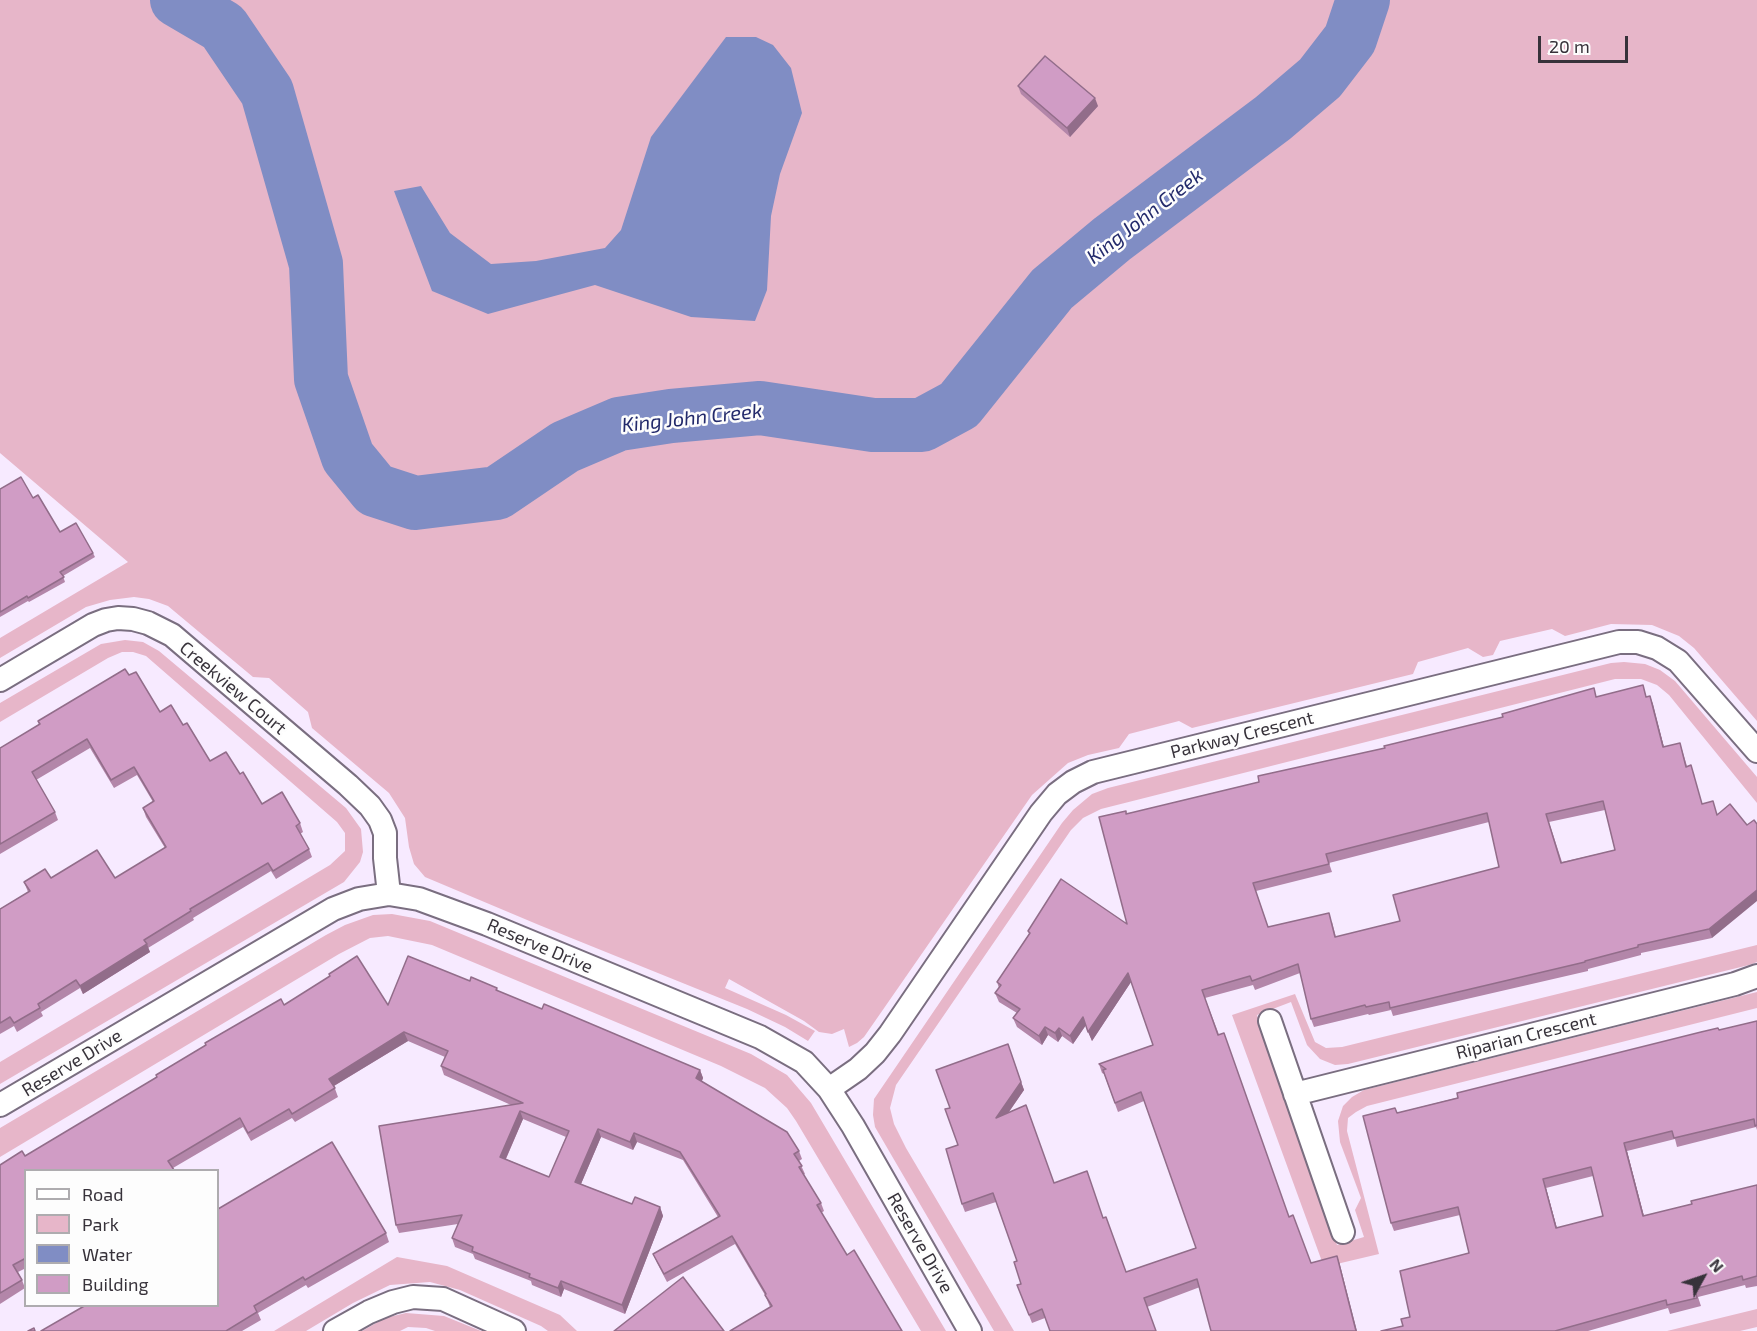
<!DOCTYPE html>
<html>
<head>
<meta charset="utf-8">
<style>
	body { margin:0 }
	#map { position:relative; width:1757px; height:1331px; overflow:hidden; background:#f7eaff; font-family:"Exo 2",sans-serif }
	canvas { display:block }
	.legend { position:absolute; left:24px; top:1169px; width:195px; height:138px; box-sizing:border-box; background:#fdfdfd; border:2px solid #aeacaf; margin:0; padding:8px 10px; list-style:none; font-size:18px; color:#37323a }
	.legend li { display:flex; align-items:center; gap:12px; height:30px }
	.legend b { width:30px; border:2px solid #aeacaf }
	.north { position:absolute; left:1673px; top:1247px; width:60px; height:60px; -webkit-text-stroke:4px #fdfdfd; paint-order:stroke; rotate:50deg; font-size:16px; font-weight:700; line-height:24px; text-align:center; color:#37323a }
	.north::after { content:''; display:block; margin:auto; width:21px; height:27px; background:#37323a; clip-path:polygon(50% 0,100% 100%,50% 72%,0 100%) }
	.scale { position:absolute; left:1538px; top:36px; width:90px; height:27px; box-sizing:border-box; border:3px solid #37323a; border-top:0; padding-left:8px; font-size:18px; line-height:21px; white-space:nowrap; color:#37323a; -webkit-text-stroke:4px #fdfdfd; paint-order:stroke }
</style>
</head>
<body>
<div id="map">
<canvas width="1757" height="1331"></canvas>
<ul class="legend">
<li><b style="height:8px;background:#fff"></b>Road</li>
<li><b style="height:16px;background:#e7b6c9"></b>Park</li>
<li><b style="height:16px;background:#808dc4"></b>Water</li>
<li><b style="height:16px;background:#d09cc5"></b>Building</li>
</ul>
<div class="north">N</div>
<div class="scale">20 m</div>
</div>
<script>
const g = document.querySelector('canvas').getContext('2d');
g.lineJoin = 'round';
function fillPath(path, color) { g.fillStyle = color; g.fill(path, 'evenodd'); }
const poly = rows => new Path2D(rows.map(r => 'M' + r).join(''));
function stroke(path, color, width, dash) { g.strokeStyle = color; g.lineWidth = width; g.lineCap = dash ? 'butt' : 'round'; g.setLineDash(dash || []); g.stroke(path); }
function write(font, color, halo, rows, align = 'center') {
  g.font = font + ' "Exo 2",sans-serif'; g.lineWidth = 5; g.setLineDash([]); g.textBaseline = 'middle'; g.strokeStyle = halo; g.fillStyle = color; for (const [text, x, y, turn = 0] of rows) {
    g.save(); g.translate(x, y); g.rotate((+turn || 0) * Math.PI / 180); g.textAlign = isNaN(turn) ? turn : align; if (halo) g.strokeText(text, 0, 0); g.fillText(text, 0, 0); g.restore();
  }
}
fillPath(poly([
	[0,0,1757,0,1757,721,1694,648,1679,636,1652,625,1611,624,1565,636,1552,629,1500,641,1493,655,1483,657,1468,648,1418,662,1413,674,1192,728,1179,721,1129,734,1119,748,1088,755,1068,763,1032,795,864,1037,857,1043,849,1047,844,1029,832,1034,819,1032,804,1021,729,979,725,988,786,1015,815,1031,808,1041,785,1027,747,1009,539,925,425,877,414,864,409,847,405,818,389,793,312,728,308,712,269,678,253,677,168,606,149,599,134,597,110,600,86,607,0,658,0,638,128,562,0,453],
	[125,640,143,642,159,651,346,808,361,829,363,852,360,862,344,882,0,1084,0,1062,330,865,345,851,345,833,337,822,146,656,133,652,122,652,108,658,0,722,0,703,101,644],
	[1624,662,1645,664,1660,670,1675,681,1757,777,1757,803,1669,695,1657,685,1641,679,1615,679,1101,809,1083,818,1071,830,896,1085,890,1108,894,1124,906,1148,1014,1331,994,1331,875,1127,873,1115,874,1099,1062,823,1073,810,1092,794,1108,788,1611,663],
	[392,914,430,921,751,1054,787,1075,811,1103,946,1331,921,1331,796,1121,787,1108,765,1088,721,1066,432,945,388,936,370,938,339,954,0,1157,0,1128,326,935,345,925,373,915],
	[1757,945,1757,962,1749,965,1348,1064,1335,1065,1320,1059,1307,1045,1291,1002,1257,1015,1337,1245,1364,1237,1355,1210,1361,1198,1340,1142,1338,1121,1343,1106,1352,1097,1364,1090,1757,992,1757,1008,1367,1106,1356,1112,1348,1118,1347,1131,1379,1254,1324,1267,1232,1015,1295,994,1315,1042,1326,1048,1342,1047],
	[397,1257,447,1266,560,1315,577,1331,548,1331,541,1326,460,1290,430,1282,390,1285,353,1303,306,1331,274,1331],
	[1757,1309,1757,1327,1740,1331,1667,1331],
	[406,1313,444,1316,481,1331,435,1331,426,1328,408,1327,400,1331,362,1331,385,1318]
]), '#e7b6c9');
fillPath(poly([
	[726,37,756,37,773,45,791,68,802,113,780,174,771,216,767,290,755,321,691,317,595,285,488,314,432,291,394,191,421,186,450,233,491,264,536,261,605,248,621,230,651,137]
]), '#808dc4');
stroke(poly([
	[177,0,223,27,267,92,316,264,321,379,348,457,375,490,415,503,497,493,565,447,619,424,671,416,760,408,873,425,922,425,959,405,1052,289,1112,239,1273,118,1320,78,1350,39,1363,0]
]), '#808dc4', 54);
const street = poly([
	[0,680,93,625,106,620,118,618,133,619,148,623,172,635,348,785,370,806,380,820,385,833,385,858,389,894],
	[1270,1021,1343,1232],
	[829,1089,858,1069,875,1053,890,1034,1041,813,1057,794,1073,782,1093,772,1619,642,1638,642,1657,648,1678,661,1757,751],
	[1295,1094,1735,984,1757,976],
	[0,1105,333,909,359,899,389,894,419,899,487,924,760,1037,804,1062,829,1089,853,1126,970,1331],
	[335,1331,369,1312,393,1302,413,1297,443,1299,514,1331]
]);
stroke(street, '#7a6e80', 26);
stroke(street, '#fff', 22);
fillPath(poly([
	[1018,86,1098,106,1070,137,1021,94],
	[0,489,33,498,60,532,93,553,95,557,63,576,65,582,29,602,28,601,0,617],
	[129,675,160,712,183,725,210,761,240,774,262,804,300,823,303,832,300,834,309,849,312,857,276,879,271,871,193,918,194,920,148,948,150,952,83,994,80,988,41,1012,43,1016,17,1032,14,1026,0,1034,0,909,28,892,24,882,51,878,115,878,165,848,146,817,143,808,153,802,137,775,114,788,90,748,36,780,55,812,58,820,0,854,0,748,39,725,38,721],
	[1650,696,1664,747,1680,743,1687,766,1694,773,1712,938,1641,953,1641,955,1588,969,1588,971,1393,1016,1391,1010,1369,1015,1368,1014,1314,1027,1311,1019,1300,973,1255,990,1253,985,1205,998,1289,1217,1311,1263,1337,1256,1340,1265,1200,1287,1147,1307,1045,1318,1032,1323,1017,1285,1021,1284,1017,1261,996,1202,965,1212,962,1204,958,1145,950,1108,1008,1044,1024,1090,1009,1112,1054,1183,1103,1218,1126,1272,1196,1248,1144,1101,1118,1112,1104,1074,1102,1073,1099,1064,1153,1045,1131,982,1092,1041,1086,1025,1073,1044,1062,1036,1058,1042,1048,1035,1042,1045,1017,1027,1013,1018,1017,1013,999,1002,995,993,999,988,997,982,1029,934,1028,931,1127,924,1126,811,1127,814,1259,782,1385,748,1597,697],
	[1605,810,1615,850,1562,862,1549,822],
	[1489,822,1499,867,1400,921,1336,937,1332,922,1268,927,1256,891,1332,872,1329,863],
	[329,974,388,1005,470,981,497,988,498,991,542,1009,700,1070,703,1078,702,1081,799,1151,802,1159,799,1161,805,1174,803,1175,821,1203,824,1211,821,1213,847,1255,770,1307,765,1295,735,1244,667,1282,657,1263,653,1254,718,1217,683,1160,637,1142,633,1150,601,1137,581,1184,632,1204,660,1207,663,1216,625,1314,564,1289,561,1297,532,1285,531,1281,475,1259,473,1254,455,1247,452,1238,458,1224,399,1233,396,1225,511,1105,444,1075,441,1066,445,1057,408,1041,334,1086,338,1097,295,1122,292,1118,251,1141,243,1127,173,1168,26,1170,26,1268,18,1272,22,1280,25,1288,0,1304,0,1165,25,1156,284,1005,330,976],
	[523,1119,566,1137,549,1177,506,1159],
	[1757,1021,1757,1130,1756,1127,1677,1147,1675,1139,1627,1151,1644,1216,1692,1204,1757,1185,1757,1286,1746,1288,1745,1285,1698,1297,1701,1306,1670,1314,1668,1308,1588,1331,1381,1331,1403,1326,1469,1253,1460,1215,1394,1231,1391,1223,1397,1113],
	[1593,1176,1603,1216,1557,1228,1546,1188],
	[386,1233,389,1242,308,1288,306,1285,258,1313,261,1320,242,1331,41,1331]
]), '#b386a9');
fillPath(poly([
	[1095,98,1098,106,1070,137,1067,128],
	[1650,696,1653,704,1666,755,1663,747],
	[1757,890,1757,901,1712,938,1709,929],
	[147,944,150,952,83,994,80,986],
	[1128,973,1131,982,1092,1041,1088,1032],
	[1083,1017,1086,1025,1073,1044,1070,1036],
	[1045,1027,1048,1035,1042,1045,1039,1036],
	[1059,1028,1062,1036,1058,1042,1055,1033],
	[404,1032,408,1041,332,1087,329,1079],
	[700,1070,703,1078,699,1087,696,1078],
	[1021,1082,1024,1090,999,1126,996,1118],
	[520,1111,523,1119,503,1165,500,1157],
	[598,1129,601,1137,578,1191,575,1182],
	[634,1133,637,1142,633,1150,630,1142],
	[1624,1143,1627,1151,1646,1224,1643,1216],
	[1543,1179,1546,1188,1559,1236,1556,1228],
	[660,1207,663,1216,625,1314,622,1305],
	[1337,1256,1340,1265,1357,1331,1356,1331],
	[561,1281,564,1289,561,1297,558,1288]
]), '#926d8a');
const building = poly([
	[1045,56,1095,98,1067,128,1018,86,1045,56],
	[21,477,33,498,38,495,60,532,76,523,93,553,60,572,64,577,28,598,27,596,0,612,0,489,21,477],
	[125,669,129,675,136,672,160,712,171,705,183,725,187,723,210,761,226,752,240,774,243,772,262,804,282,792,300,823,296,826,309,849,273,871,268,863,190,909,191,911,144,940,147,944,80,986,76,980,38,1004,40,1008,14,1023,10,1017,0,1023,0,909,30,891,24,882,45,869,51,878,97,850,115,878,166,847,143,808,154,801,134,767,111,780,87,739,32,772,55,812,0,844,0,748,40,724,38,721,125,669],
	[1643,685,1646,697,1650,696,1663,747,1680,743,1686,767,1691,765,1702,804,1713,801,1717,815,1730,804,1747,825,1754,820,1757,824,1757,890,1709,929,1638,945,1638,947,1585,961,1585,962,1390,1008,1389,1002,1366,1007,1365,1005,1311,1019,1298,964,1252,981,1250,976,1202,990,1218,1035,1224,1033,1289,1217,1293,1215,1311,1263,1337,1256,1356,1331,1211,1331,1197,1279,1144,1298,1156,1331,1050,1331,1042,1309,1029,1315,1017,1285,1021,1284,1014,1262,1017,1261,993,1193,962,1204,946,1149,958,1145,945,1109,950,1108,936,1070,1008,1044,1021,1082,996,1118,1026,1105,1054,1183,1087,1171,1103,1218,1106,1217,1126,1272,1196,1248,1141,1092,1115,1103,1103,1070,1106,1069,1099,1064,1153,1045,1128,973,1088,1032,1083,1017,1070,1036,1059,1028,1055,1033,1045,1027,1039,1036,1013,1018,1020,1009,995,993,1001,985,997,982,1030,933,1028,931,1061,879,1127,924,1099,817,1126,811,1126,814,1259,782,1258,776,1385,748,1384,746,1503,717,1502,714,1594,688,1596,697,1643,685],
	[1603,801,1615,850,1561,863,1546,814,1603,801],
	[1487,813,1499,867,1393,895,1400,921,1335,937,1329,913,1268,927,1253,883,1329,864,1326,854,1487,813],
	[357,956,388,1005,408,956,470,981,471,977,497,988,496,990,542,1009,544,1004,700,1070,696,1078,787,1132,799,1151,794,1154,802,1166,799,1167,821,1203,817,1205,847,1255,854,1250,902,1331,730,1331,772,1306,765,1295,766,1294,732,1236,664,1274,653,1254,720,1216,680,1152,634,1133,630,1142,598,1129,575,1182,632,1204,635,1197,660,1207,622,1305,561,1281,558,1288,529,1277,530,1274,472,1251,473,1247,452,1238,462,1215,396,1225,379,1126,523,1103,441,1066,448,1051,404,1032,329,1079,335,1088,292,1114,289,1109,248,1133,240,1118,168,1161,174,1170,26,1170,26,1258,13,1265,22,1280,0,1293,0,1165,22,1151,25,1156,157,1077,156,1075,206,1045,205,1043,281,999,284,1005,330,976,329,974,357,956],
	[520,1111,569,1131,549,1177,500,1157,520,1111],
	[1757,1021,1757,1125,1755,1126,1754,1119,1674,1138,1672,1131,1624,1143,1643,1216,1692,1204,1691,1201,1757,1185,1757,1276,1743,1280,1742,1276,1695,1289,1697,1298,1667,1305,1666,1300,1555,1331,1381,1331,1403,1326,1401,1319,1410,1317,1400,1271,1469,1253,1458,1207,1391,1223,1363,1116,1395,1108,1397,1113,1458,1098,1457,1093,1701,1032,1718,1028,1719,1030,1757,1021],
	[1591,1167,1603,1216,1556,1228,1543,1179,1591,1167],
	[332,1142,386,1233,305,1280,303,1277,254,1306,257,1312,226,1331,41,1331,86,1305,218,1305,218,1209,332,1142],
	[683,1277,724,1331,614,1331,683,1277],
	[34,1328,35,1331,28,1331,34,1328]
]);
fillPath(building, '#d09cc5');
stroke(building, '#926d8a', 1.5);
write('18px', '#37323a', '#fdfdfd', [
	["Creekview Court",233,688,40],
	["Parkway Crescent",1242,735,-14],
	["Reserve Drive",540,946,23],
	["Riparian Crescent",1526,1036,-14],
	["Reserve Drive",72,1063,-31],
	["Reserve Drive",920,1243,60]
]);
write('italic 20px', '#232a6b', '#fdfdfd', [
	["King John Creek",1145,216,-38],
	["King John Creek",692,418,-6]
]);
</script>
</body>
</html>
